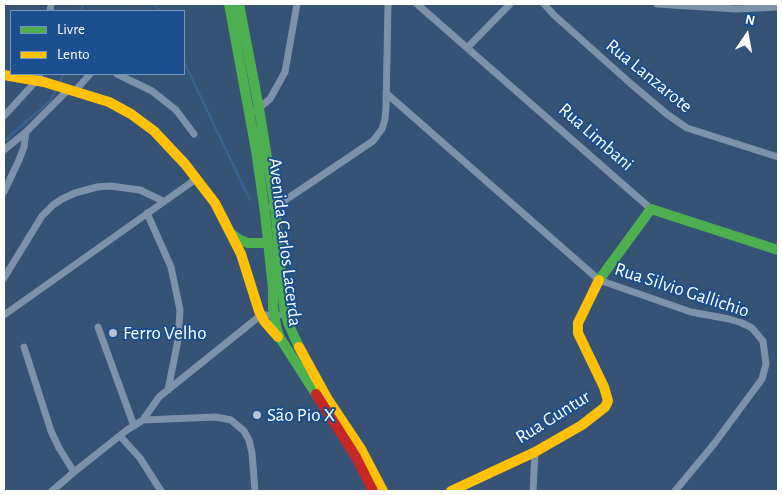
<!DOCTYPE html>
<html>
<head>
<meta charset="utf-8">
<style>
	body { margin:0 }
	#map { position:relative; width:782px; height:495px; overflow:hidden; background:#365274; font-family:"Alegreya Sans",sans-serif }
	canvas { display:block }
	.frame { position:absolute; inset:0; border:5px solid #fff; pointer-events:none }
	.legend { position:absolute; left:10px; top:10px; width:175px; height:65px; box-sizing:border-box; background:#1b4f8f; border:1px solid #7695bc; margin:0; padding:6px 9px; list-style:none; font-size:15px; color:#fff }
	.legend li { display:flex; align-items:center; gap:10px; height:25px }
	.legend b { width:25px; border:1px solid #7695bc }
	.north { position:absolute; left:722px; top:10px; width:50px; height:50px; -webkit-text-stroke:4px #1b4f8f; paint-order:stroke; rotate:12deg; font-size:14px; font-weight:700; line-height:20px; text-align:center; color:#fff }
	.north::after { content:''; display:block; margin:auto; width:18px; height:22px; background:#fff; clip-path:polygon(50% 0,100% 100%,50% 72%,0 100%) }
</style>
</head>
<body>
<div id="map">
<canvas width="782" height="495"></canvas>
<div class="frame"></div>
<ul class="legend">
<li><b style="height:6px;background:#4caf50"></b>Livre</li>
<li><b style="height:6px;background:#ffc107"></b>Lento</li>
</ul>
<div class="north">N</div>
</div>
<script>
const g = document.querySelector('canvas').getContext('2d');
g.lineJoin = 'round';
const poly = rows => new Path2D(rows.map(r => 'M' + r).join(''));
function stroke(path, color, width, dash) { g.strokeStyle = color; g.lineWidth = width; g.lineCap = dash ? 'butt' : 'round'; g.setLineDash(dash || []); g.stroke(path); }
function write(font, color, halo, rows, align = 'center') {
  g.font = font + ' "Alegreya Sans",sans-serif'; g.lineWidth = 4; g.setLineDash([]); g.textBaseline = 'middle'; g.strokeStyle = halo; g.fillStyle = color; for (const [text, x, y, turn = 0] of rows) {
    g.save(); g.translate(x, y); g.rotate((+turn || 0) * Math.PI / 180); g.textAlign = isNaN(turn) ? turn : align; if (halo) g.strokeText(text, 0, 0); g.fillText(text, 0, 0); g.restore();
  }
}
stroke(poly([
	[155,4,159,11],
	[82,11,82,4],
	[184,62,250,200],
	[59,83,64,74],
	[4,141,50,101,57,88],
	[476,490,477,491]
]), '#3b618d', 2.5);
stroke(poly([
	[417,4,651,209],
	[544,4,554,15,630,83,668,115,687,128,778,157],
	[657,4,736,9,778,7],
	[50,11,51,4],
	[468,47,510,4],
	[117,74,152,91,176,110,194,134],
	[75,91,90,74],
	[386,93,599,280,691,312,729,319,742,323,752,328,763,341,766,364,762,379,714,444,675,491],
	[249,114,259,108,270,99,285,72,297,4],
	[4,116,37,80,40,74],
	[4,150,26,132,69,89],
	[4,192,19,160,24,147,26,132],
	[272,207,275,207,373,141,382,129,385,119,386,107,388,4],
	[147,213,171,267,180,310,178,340,168,390],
	[4,278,42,216,53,205,62,199,75,193,97,187,110,186,140,190,163,201],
	[4,315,196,179],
	[98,327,134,426],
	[24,347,51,431,59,448,74,472],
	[143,420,216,417,231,420,244,431,249,440,252,453,255,491],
	[120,436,140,458,161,491],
	[52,491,74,472,127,430,143,420,159,397,261,315,279,315],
	[533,491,535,452]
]), '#7d92a8', 7);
stroke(poly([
	[229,4,256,150,265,213,273,289,273,308,277,330,280,338,316,394],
	[239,4,259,108,275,207,284,308,288,323,299,347],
	[232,234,240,240,248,243,268,243,274,246],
	[599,280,651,209,778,250]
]), '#4caf50', 10);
stroke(poly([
	[4,75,44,82,109,102,131,114,154,131,185,164,215,203,241,254,259,311,264,321,278,337],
	[299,347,327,398,361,449,383,491],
	[451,491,535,452,582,425,605,407,608,401,604,387,578,333,578,323,599,280]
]), '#ffc107', 10);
stroke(poly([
	[316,394,356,457,373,491]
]), '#c62828', 10);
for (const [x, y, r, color] of [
	[113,333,5,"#b9c2ce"],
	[257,415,5,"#b9c2ce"]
]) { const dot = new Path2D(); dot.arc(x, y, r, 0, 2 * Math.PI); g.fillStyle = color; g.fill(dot); stroke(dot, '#1b4f8f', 2); }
write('19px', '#fff', '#1b4f8f', [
	["Rua Lanzarote",649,76,39],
	["Rua Limbani",596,137,41],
	["Avenida Carlos Lacerda",285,242,83],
	["Rua Silvio Gallichio",682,290,18],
	["Rua Guntur",553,417,-32]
]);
write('19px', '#fff', '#1b4f8f', [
	["Ferro Velho",123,333],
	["São Pio X",267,415]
], 'left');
</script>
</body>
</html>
